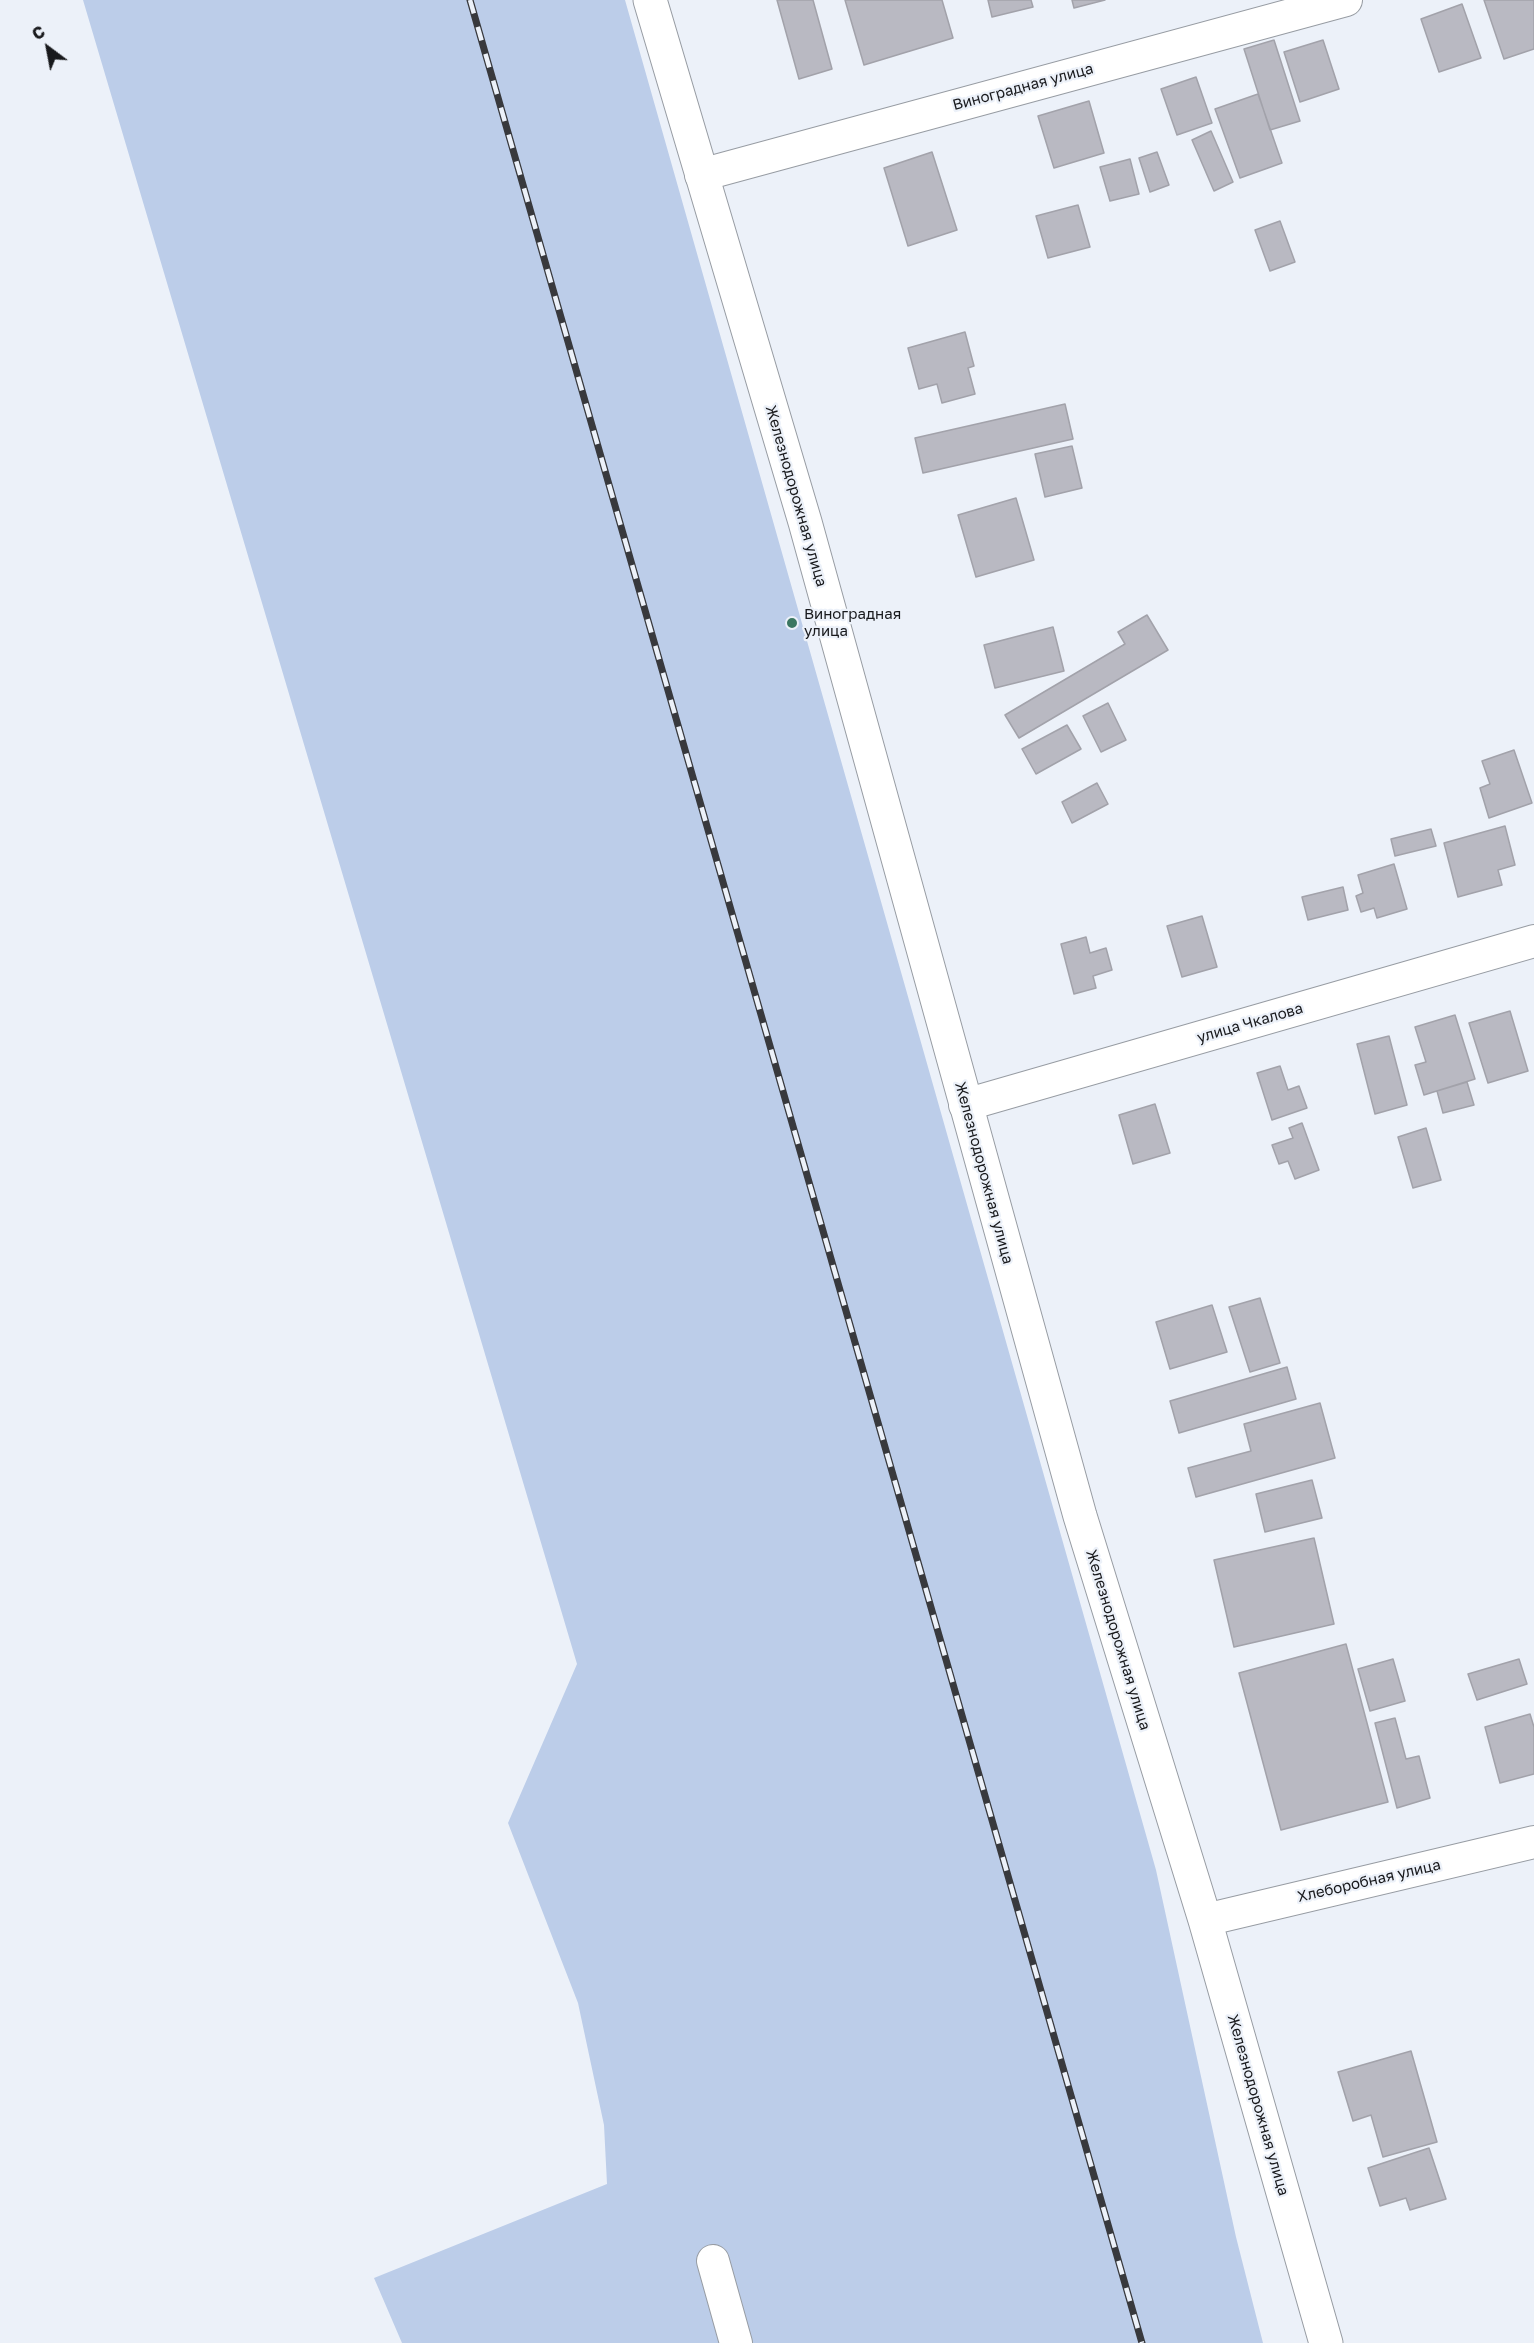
<!DOCTYPE html>
<html>
<head>
<meta charset="utf-8">
<style>
	body { margin:0 }
	#map { position:relative; width:1534px; height:2343px; overflow:hidden; background:#ecf1f9; font-family:"Golos Text",sans-serif }
	canvas { display:block }
	.north { position:absolute; left:18px; top:18px; width:60px; height:60px; -webkit-text-stroke:4px #ecf1f9; paint-order:stroke; rotate:328deg; font-size:16px; font-weight:700; line-height:24px; text-align:center; color:#18191c }
	.north::after { content:''; display:block; margin:auto; width:21px; height:27px; background:#18191c; clip-path:polygon(50% 0,100% 100%,50% 72%,0 100%) }
</style>
</head>
<body>
<div id="map">
<canvas width="1534" height="2343"></canvas>
<div class="north">С</div>
</div>
<script>
const g = document.querySelector('canvas').getContext('2d');
g.lineJoin = 'round';
function fillPath(path, color) { g.fillStyle = color; g.fill(path, 'evenodd'); }
const poly = rows => new Path2D(rows.map(r => 'M' + r).join(''));
function stroke(path, color, width, dash) { g.strokeStyle = color; g.lineWidth = width; g.lineCap = dash ? 'butt' : 'round'; g.setLineDash(dash || []); g.stroke(path); }
function write(font, color, halo, rows, align = 'center') {
  g.font = font + ' "Golos Text",sans-serif'; g.lineWidth = 4.5; g.setLineDash([]); g.textBaseline = 'middle'; g.strokeStyle = halo; g.fillStyle = color; for (const [text, x, y, turn = 0] of rows) {
    g.save(); g.translate(x, y); g.rotate((+turn || 0) * Math.PI / 180); g.textAlign = isNaN(turn) ? turn : align; if (halo) g.strokeText(text, 0, 0); g.fillText(text, 0, 0); g.restore();
  }
}
fillPath(poly([
	[83,0,625,0,1156,1870,1236,2237,1263,2343,402,2343,374,2278,607,2184,604,2125,578,2003,508,1823,577,1664]
]), '#bccde9');
const building = poly([
	[777,0,813,0,832,69,799,79,777,0],
	[845,0,942,0,953,38,864,65,845,0],
	[988,0,1031,0,1033,7,992,17,988,0],
	[1072,0,1105,0,1074,8,1072,0],
	[1484,0,1534,0,1534,49,1504,59,1484,0],
	[1462,4,1481,58,1439,72,1421,19,1462,4],
	[1274,40,1300,121,1270,130,1244,49,1274,40],
	[1323,40,1339,89,1300,102,1284,52,1323,40],
	[1196,77,1212,123,1177,135,1161,89,1196,77],
	[1258,94,1282,163,1240,178,1215,109,1258,94],
	[1089,101,1104,153,1054,168,1038,116,1089,101],
	[1211,131,1233,182,1214,191,1192,140,1211,131],
	[932,152,957,230,908,246,884,168,932,152],
	[1157,152,1169,185,1150,192,1139,158,1157,152],
	[1130,159,1139,194,1110,201,1100,167,1130,159],
	[1078,205,1090,247,1048,258,1036,216,1078,205],
	[1280,221,1295,262,1270,271,1255,230,1280,221],
	[965,332,974,366,968,368,975,394,942,403,937,384,919,389,908,348,965,332],
	[1065,404,1073,439,923,473,915,438,1065,404],
	[1072,446,1082,488,1045,497,1035,454,1072,446],
	[1016,498,1034,560,976,577,958,515,1016,498],
	[1147,615,1168,650,1019,738,1005,715,1125,644,1118,632,1147,615],
	[1053,627,1064,671,995,688,984,645,1053,627],
	[1108,703,1126,740,1101,752,1083,716,1108,703],
	[1067,725,1081,749,1036,774,1022,749,1067,725],
	[1514,750,1532,803,1489,818,1480,788,1490,784,1482,761,1514,750],
	[1097,783,1108,804,1072,823,1062,802,1097,783],
	[1505,826,1515,865,1498,870,1502,885,1458,897,1444,843,1505,826],
	[1431,829,1436,846,1395,856,1391,839,1431,829],
	[1394,864,1407,909,1377,918,1374,908,1361,912,1356,896,1363,893,1358,875,1394,864],
	[1343,887,1348,910,1308,920,1302,897,1343,887],
	[1202,916,1217,967,1182,977,1167,926,1202,916],
	[1086,937,1090,953,1106,948,1112,970,1093,976,1096,988,1074,994,1061,944,1086,937],
	[1510,1011,1528,1071,1488,1083,1469,1023,1510,1011],
	[1455,1015,1475,1079,1424,1095,1415,1065,1426,1062,1415,1027,1455,1015],
	[1389,1036,1407,1105,1375,1114,1357,1044,1389,1036],
	[1280,1066,1288,1090,1299,1086,1307,1108,1272,1120,1257,1073,1280,1066],
	[1467,1082,1474,1105,1443,1113,1437,1091,1467,1082],
	[1155,1104,1170,1153,1133,1164,1119,1115,1155,1104],
	[1302,1123,1319,1170,1295,1179,1288,1161,1279,1164,1272,1145,1293,1138,1289,1128,1302,1123],
	[1426,1128,1441,1180,1413,1188,1398,1137,1426,1128],
	[1260,1298,1280,1363,1250,1372,1229,1307,1260,1298],
	[1212,1305,1227,1352,1170,1369,1156,1322,1212,1305],
	[1287,1367,1296,1399,1179,1433,1170,1401,1287,1367],
	[1320,1403,1335,1458,1196,1497,1188,1468,1251,1451,1244,1424,1320,1403],
	[1312,1480,1322,1518,1265,1532,1256,1494,1312,1480],
	[1314,1538,1334,1624,1234,1647,1214,1560,1314,1538],
	[1346,1644,1388,1802,1281,1830,1239,1673,1346,1644],
	[1393,1659,1405,1701,1370,1711,1358,1669,1393,1659],
	[1519,1659,1527,1684,1477,1700,1468,1674,1519,1659],
	[1530,1714,1534,1727,1534,1774,1500,1783,1485,1727,1530,1714],
	[1395,1718,1406,1759,1419,1756,1430,1798,1397,1808,1375,1723,1395,1718],
	[1411,2051,1437,2142,1383,2157,1371,2115,1353,2121,1338,2072,1411,2051],
	[1429,2148,1446,2199,1410,2210,1406,2198,1380,2206,1368,2168,1429,2148]
]);
fillPath(building, '#b9b9c2');
stroke(building, '#a2a2aa', 1.5);
const minor = poly([
	[701,175,1346,0],
	[965,1105,1534,941],
	[1205,1920,1534,1842],
	[713,2261,736,2343]
]);
const secondary = poly([
	[650,0,805,522,1080,1516,1205,1920,1326,2343]
]);
stroke(minor, '#979ca3', 34);
stroke(secondary, '#979ca3', 35);
stroke(minor, '#fff', 32);
stroke(secondary, '#fff', 33);
const rail = poly([
	[470,0,1142,2343]
]);
stroke(rail, '#38393d', 7);
stroke(rail, '#ecf1f9', 4.5, [14]);
for (const [x, y, r, color] of [
	[792,623,6,"#3b7761"]
]) { const dot = new Path2D(); dot.arc(x, y, r, 0, 2 * Math.PI); g.fillStyle = color; g.fill(dot); stroke(dot, '#ecf1f9', 2); }
write('15px', '#18191c', '#ecf1f9', [
	["Виноградная улица",1023,87,-15],
	["Железнодорожная улица",796,496,74],
	["улица Чкалова",1250,1023,-16],
	["Железнодорожная улица",984,1173,75],
	["Железнодорожная улица",1118,1640,73],
	["Хлеборобная улица",1369,1881,-13],
	["Железнодорожная улица",1258,2105,74]
]);
write('15px', '#18191c', '#ecf1f9', [
	["Виноградная",804,614],
	["улица",804,631]
], 'left');
</script>
</body>
</html>
